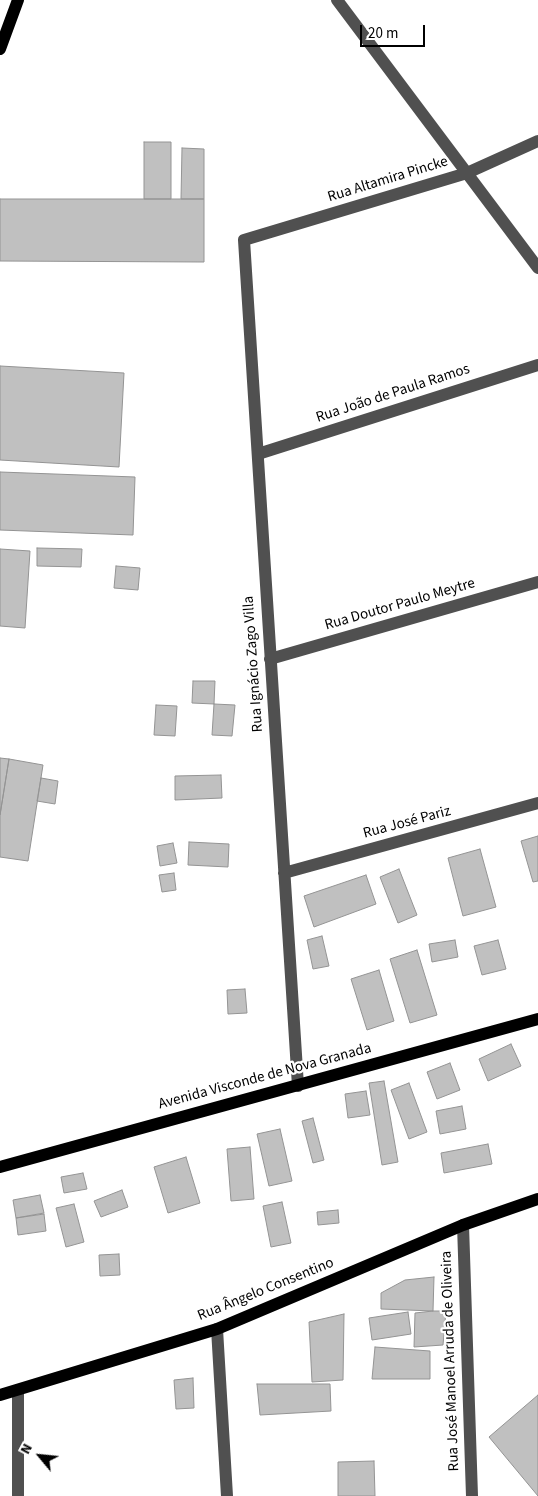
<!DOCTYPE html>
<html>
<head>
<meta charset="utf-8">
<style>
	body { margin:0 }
	#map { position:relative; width:538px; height:1496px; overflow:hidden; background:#fff; font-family:"Source Sans 3",sans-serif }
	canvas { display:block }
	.north { position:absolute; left:15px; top:1431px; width:50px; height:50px; -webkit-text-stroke:4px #fff; paint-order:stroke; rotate:298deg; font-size:14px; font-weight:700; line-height:20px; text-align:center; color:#000 }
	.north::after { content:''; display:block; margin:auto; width:18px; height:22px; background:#000; clip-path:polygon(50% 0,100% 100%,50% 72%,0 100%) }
	.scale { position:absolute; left:360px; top:25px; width:65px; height:22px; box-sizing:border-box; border:2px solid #000; border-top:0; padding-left:6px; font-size:15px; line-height:18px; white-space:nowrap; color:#000; -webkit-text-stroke:4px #fff; paint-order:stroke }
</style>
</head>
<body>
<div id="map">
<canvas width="538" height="1496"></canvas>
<div class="north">N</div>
<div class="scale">20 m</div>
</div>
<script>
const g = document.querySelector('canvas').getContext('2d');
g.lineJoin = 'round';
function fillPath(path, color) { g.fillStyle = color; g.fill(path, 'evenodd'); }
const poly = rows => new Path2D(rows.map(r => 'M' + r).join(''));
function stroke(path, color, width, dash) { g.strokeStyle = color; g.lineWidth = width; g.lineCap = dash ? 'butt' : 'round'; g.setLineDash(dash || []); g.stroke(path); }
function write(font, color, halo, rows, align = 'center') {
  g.font = font + ' "Source Sans 3",sans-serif'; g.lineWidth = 4.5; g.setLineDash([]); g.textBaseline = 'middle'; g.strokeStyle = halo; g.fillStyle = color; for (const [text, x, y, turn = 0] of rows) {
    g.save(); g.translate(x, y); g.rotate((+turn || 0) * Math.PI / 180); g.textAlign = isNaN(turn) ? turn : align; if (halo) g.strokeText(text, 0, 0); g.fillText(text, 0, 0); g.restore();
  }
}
const building = poly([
	[144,142,171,142,171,199,144,199,144,142],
	[182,148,204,149,204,199,181,199,182,148],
	[0,199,204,199,204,262,0,261,0,199],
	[0,366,124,373,119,467,0,460,0,366],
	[0,472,135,477,133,535,0,530,0,472],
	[37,548,82,549,81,567,37,566,37,548],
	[0,549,30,551,25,628,0,626,0,549],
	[116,566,140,568,138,590,114,588,116,566],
	[193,681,215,681,214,704,192,703,193,681],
	[214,704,235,705,232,736,212,735,214,704],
	[156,705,177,706,175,736,154,735,156,705],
	[0,758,9,759,0,815,0,758],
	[9,759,43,765,28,861,0,857,0,815,9,759],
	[221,775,222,798,175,800,175,776,221,775],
	[41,778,58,781,55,804,37,801,41,778],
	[538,836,538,881,533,882,521,841,538,836],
	[189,842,229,844,228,867,188,865,189,842],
	[173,843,177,863,160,866,157,846,173,843],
	[480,849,496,907,463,916,448,858,480,849],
	[399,869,417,915,398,923,380,877,399,869],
	[174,873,176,890,162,892,159,875,174,873],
	[366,875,376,904,314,927,304,896,366,875],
	[322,936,329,966,313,969,307,940,322,936],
	[455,940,458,957,432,962,429,944,455,940],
	[498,940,506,969,482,975,474,946,498,940],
	[417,950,437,1015,410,1023,390,959,417,950],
	[379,970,394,1021,367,1030,351,979,379,970],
	[245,989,247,1013,228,1014,227,990,245,989],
	[511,1044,521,1066,488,1081,479,1059,511,1044],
	[450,1063,460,1090,437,1099,427,1072,450,1063],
	[384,1081,398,1162,382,1165,369,1083,384,1081],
	[409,1083,427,1132,409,1139,391,1090,409,1083],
	[366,1091,370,1115,348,1118,345,1094,366,1091],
	[462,1106,466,1129,440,1134,436,1111,462,1106],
	[313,1118,324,1160,313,1163,302,1121,313,1118],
	[280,1129,292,1181,269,1186,257,1134,280,1129],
	[488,1144,492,1164,444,1173,441,1153,488,1144],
	[250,1147,254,1199,231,1201,227,1149,250,1147],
	[186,1157,200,1203,168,1213,154,1167,186,1157],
	[83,1173,87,1189,64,1193,61,1177,83,1173],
	[122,1190,128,1207,101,1217,94,1201,122,1190],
	[40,1195,44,1213,16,1218,13,1200,40,1195],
	[282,1202,291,1243,271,1247,263,1206,282,1202],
	[74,1204,84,1242,66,1247,56,1208,74,1204],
	[338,1210,339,1223,318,1225,317,1212,338,1210],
	[44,1214,46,1231,18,1235,16,1218,44,1214],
	[119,1254,120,1275,100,1276,99,1255,119,1254],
	[434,1277,433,1311,381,1309,381,1293,405,1280,434,1277],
	[433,1311,446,1311,443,1345,414,1347,415,1313,433,1311],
	[408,1312,411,1334,372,1340,369,1318,408,1312],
	[344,1314,343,1380,312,1382,309,1322,344,1314],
	[375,1347,430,1351,430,1379,372,1379,375,1347],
	[193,1378,194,1408,176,1409,174,1380,193,1378],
	[257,1384,330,1384,331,1411,260,1415,257,1384],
	[538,1395,538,1496,489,1437,538,1395],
	[374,1461,375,1496,338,1496,338,1462,374,1461]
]);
fillPath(building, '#c0c0c0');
stroke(building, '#949494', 1);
stroke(poly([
	[337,0,538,268],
	[258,454,538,365],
	[270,659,538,582],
	[284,873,538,803],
	[298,1086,244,240,467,173,538,141],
	[463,1225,472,1496],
	[217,1329,227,1496],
	[18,1496,18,1390]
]), '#505050', 12);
stroke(poly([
	[0,49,18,0],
	[0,1167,538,1019],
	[0,1395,217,1329,463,1225,538,1199]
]), '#000', 12);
write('15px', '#000', '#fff', [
	["Rua Altamira Pincke",388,180,-17],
	["Rua João de Paula Ramos",393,394,-18],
	["Rua Doutor Paulo Meytre",400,605,-16],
	["Rua Ignácio Zago Villa",254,664,-94],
	["Rua José Pariz",407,823,-15],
	["Avenida Visconde de Nova Granada",265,1077,-15],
	["Rua Ângelo Consentino",266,1290,-22],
	["Rua José Manoel Arruda de Oliveira",451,1361,-92]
]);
</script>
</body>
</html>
